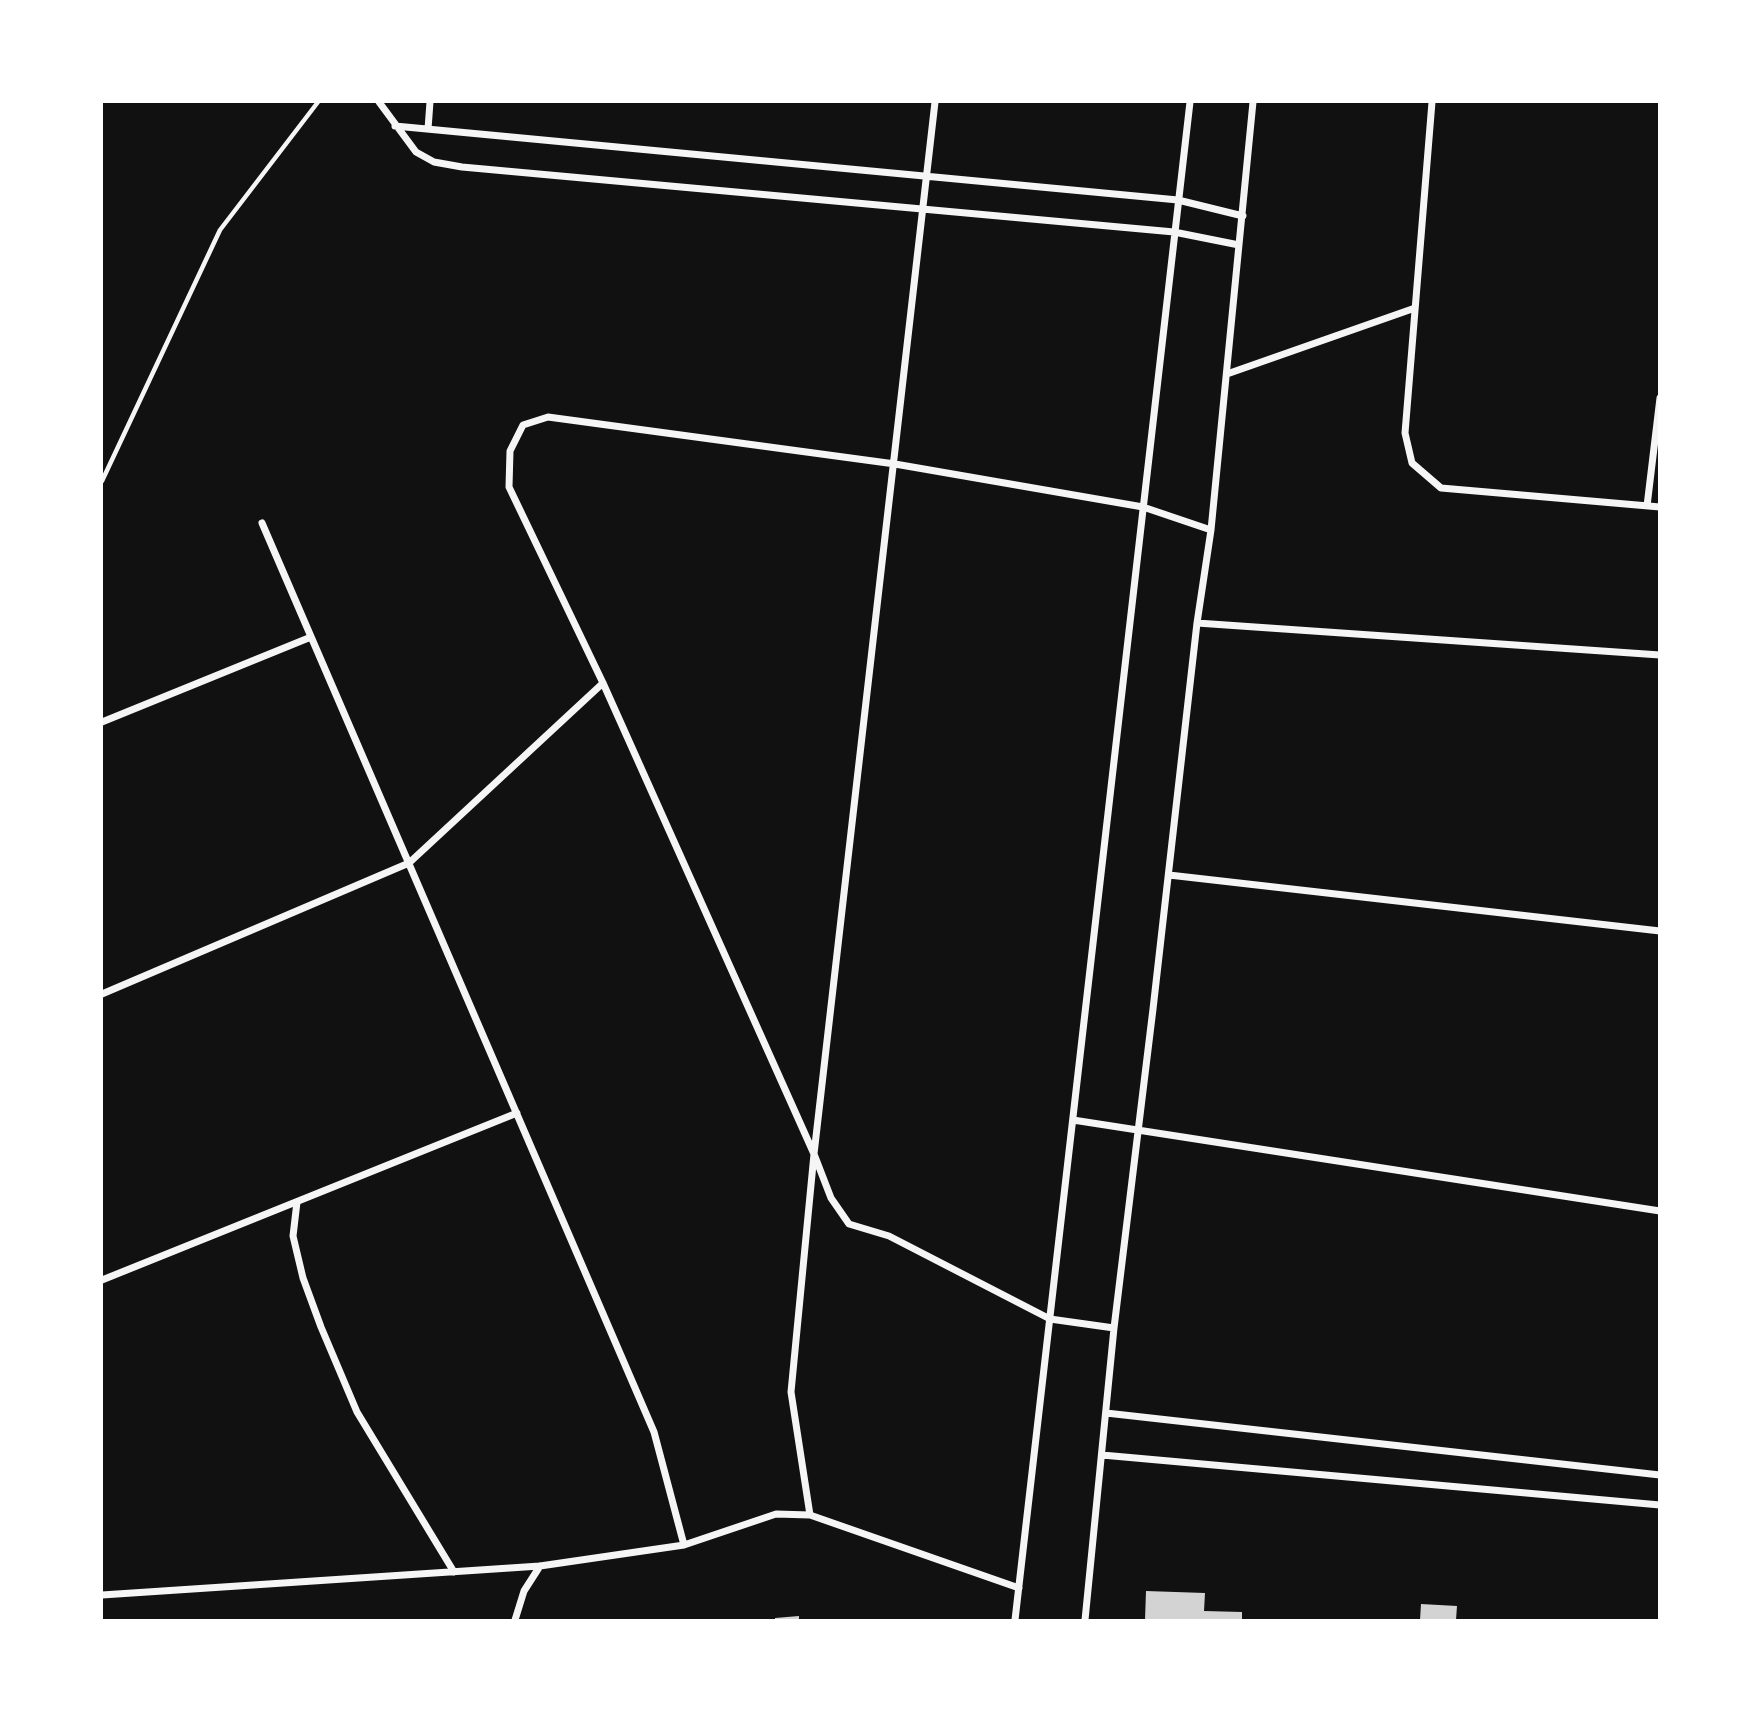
<!DOCTYPE html>
<html>
<head>
<meta charset="utf-8">
<style>
	body { margin:0 }
	#map { position:relative; width:1761px; height:1722px; overflow:hidden; background:#111; font-family:Raleway,sans-serif }
	canvas { display:block }
	.frame { position:absolute; inset:0; border:103px solid #fff; pointer-events:none }
</style>
</head>
<body>
<div id="map">
<canvas width="1761" height="1722"></canvas>
<div class="frame"></div>
</div>
<script>
const g = document.querySelector('canvas').getContext('2d');
g.lineJoin = 'round';
function fillPath(path, color) { g.fillStyle = color; g.fill(path, 'evenodd'); }
const poly = rows => new Path2D(rows.map(r => 'M' + r).join(''));
function stroke(path, color, width, dash) { g.strokeStyle = color; g.lineWidth = width; g.lineCap = dash ? 'butt' : 'round'; g.setLineDash(dash || []); g.stroke(path); }
fillPath(poly([
	[1146,1591,1205,1593,1204,1611,1242,1612,1242,1620,1145,1620],
	[1421,1604,1457,1606,1456,1620,1420,1620],
	[799,1616,799,1620,775,1620,775,1618]
]), '#d3d3d3');
stroke(poly([
	[102,481,220,230,318,102]
]), '#f5f5f5', 4.5);
stroke(poly([
	[379,102,416,152,434,162,462,167,1174,232,1239,245],
	[1432,102,1405,433,1412,463,1441,488,1660,507],
	[395,126,1178,200,1243,216],
	[428,129,430,102],
	[1227,374,1415,308],
	[1647,506,1660,398],
	[262,523,654,1432,684,1545],
	[1197,623,1660,655],
	[102,722,311,637],
	[1169,875,1660,931],
	[102,994,409,863,603,683],
	[1073,1120,1660,1211],
	[297,1202,293,1236,303,1278,321,1327,357,1412,454,1572],
	[102,1280,517,1113],
	[1114,1328,1050,1319,889,1236,849,1224,831,1198,814,1154,603,683,509,487,510,451,523,425,548,417,895,464,1143,507,1211,530],
	[1106,1413,1660,1475],
	[1102,1455,1660,1505],
	[810,1515,791,1392,814,1154,935,102],
	[102,1595,540,1566,684,1545,776,1514,810,1515,1019,1588],
	[515,1620,524,1591,540,1566],
	[1015,1620,1190,102],
	[1085,1620,1114,1328,1153,1009,1197,623,1211,530,1253,102]
]), '#f5f5f5', 7);
</script>
</body>
</html>
